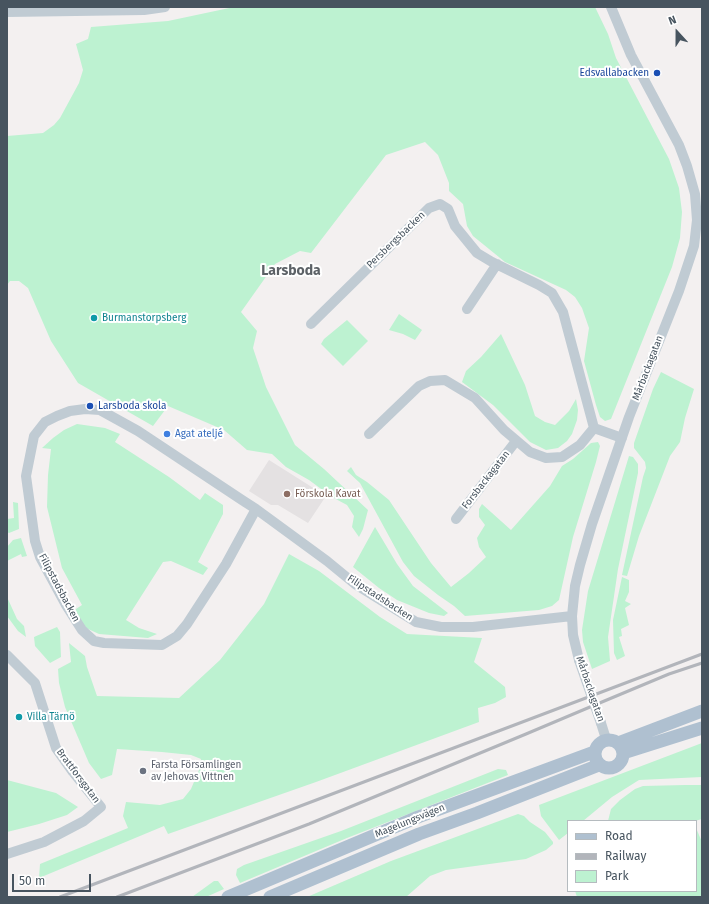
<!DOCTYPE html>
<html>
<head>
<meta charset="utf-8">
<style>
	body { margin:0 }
	#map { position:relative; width:709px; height:904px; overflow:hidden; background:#f3f0f0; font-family:"Fira Sans",sans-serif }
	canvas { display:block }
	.frame { position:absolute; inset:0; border:8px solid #47545f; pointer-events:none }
	.legend { position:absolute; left:567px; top:820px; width:130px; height:72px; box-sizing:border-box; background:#fff; border:1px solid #b5bbbf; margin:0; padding:5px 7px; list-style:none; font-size:12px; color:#47545f }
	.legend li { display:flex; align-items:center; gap:8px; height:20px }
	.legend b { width:20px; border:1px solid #b5bbbf }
	.north { position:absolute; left:657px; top:12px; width:40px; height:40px; -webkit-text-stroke:3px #fff; paint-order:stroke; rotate:339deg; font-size:11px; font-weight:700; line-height:16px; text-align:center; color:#47545f }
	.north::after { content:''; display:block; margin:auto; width:14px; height:18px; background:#47545f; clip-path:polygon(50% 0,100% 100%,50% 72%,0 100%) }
	.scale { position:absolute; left:12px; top:874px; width:79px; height:18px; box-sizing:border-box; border:2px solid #47545f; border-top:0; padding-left:5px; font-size:12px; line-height:14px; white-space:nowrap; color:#47545f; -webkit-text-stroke:3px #fff; paint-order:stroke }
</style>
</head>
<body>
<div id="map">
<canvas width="709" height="904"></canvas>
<div class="frame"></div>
<ul class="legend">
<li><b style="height:5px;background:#afc0d0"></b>Road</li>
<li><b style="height:5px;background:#b2b5bb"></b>Railway</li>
<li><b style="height:11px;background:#bdf2d1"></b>Park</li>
</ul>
<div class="north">N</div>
<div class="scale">50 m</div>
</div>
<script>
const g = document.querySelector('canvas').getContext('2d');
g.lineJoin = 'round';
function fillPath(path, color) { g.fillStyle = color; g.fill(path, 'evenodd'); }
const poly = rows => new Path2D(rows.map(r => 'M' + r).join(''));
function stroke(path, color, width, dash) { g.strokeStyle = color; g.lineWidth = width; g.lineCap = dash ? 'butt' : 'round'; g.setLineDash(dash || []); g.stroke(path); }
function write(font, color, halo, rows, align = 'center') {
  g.font = font + ' "Fira Sans",sans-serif'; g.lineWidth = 4; g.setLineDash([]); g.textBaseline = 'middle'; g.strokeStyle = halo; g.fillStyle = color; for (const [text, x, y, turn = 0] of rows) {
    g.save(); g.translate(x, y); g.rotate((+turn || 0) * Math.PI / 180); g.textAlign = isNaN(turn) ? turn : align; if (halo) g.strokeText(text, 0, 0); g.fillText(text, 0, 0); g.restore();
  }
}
fillPath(poly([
	[269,460,326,496,308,523,278,505,271,505,249,491]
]), '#e4e1e2');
fillPath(poly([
	[234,7,595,7,608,34,616,58,669,159,679,188,682,212,680,238,672,267,611,419,605,421,600,417,596,405,584,361,589,328,582,308,575,297,566,290,505,262,473,236,467,226,463,204,449,191,449,183,438,155,425,142,386,155,311,253,300,251,275,264,241,312,257,331,253,348,266,387,295,445,324,469,368,510,363,529,359,537,352,527,354,516,347,505,332,497,309,480,286,467,272,454,247,450,224,430,168,406,153,426,78,383,51,341,28,288,19,281,10,281,7,285,7,136,43,133,54,125,60,118,79,83,83,70,76,44,88,39,91,27,168,21],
	[399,314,422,330,415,340,403,334,389,330],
	[347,320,368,341,343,366,321,344,324,339],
	[501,334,525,385,535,416,545,422,555,425,569,411,576,399,578,410,577,420,572,434,567,441,558,448,546,450,530,442,493,405,462,382,466,371,481,357],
	[661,372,694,389,685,418,680,442,670,456,639,536,627,576,622,575,643,477,646,468,645,462,634,448,634,443,653,389],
	[77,424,105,428,120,434,115,442,169,477,200,500,205,493,223,505,223,514,198,562,208,568,203,575,171,561,163,562,126,620,139,628,157,634,148,638,99,634,86,628,73,611,82,605,62,568,47,507,48,475,51,449,42,448,53,438,64,430],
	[598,442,600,446,596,462,573,537,559,600,552,606,539,610,465,616,454,606,438,595,414,576,403,562,360,483,347,471,351,467,356,475,367,482,389,500,431,563,451,587,469,573,486,557,479,547,477,538,485,525,479,517,479,509,482,504,511,530,550,486,562,466,573,459,591,443],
	[629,456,633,457,638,464,638,473,618,569,608,637,610,661,592,669,583,642,582,630,588,591],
	[13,502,18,503,19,529,9,533,7,532,7,519,14,518],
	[375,527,397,564,413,586,448,613,444,616,429,613,397,600,379,588,353,567],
	[21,538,27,556,22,557,21,554,7,561,7,547,13,540],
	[289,554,319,571,380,617,407,634,482,638,474,662,505,687,506,697,495,703,478,708,479,722,316,782,168,834,164,826,39,878,40,864,128,828,123,816,126,802,160,805,183,799,191,789,199,770,201,759,191,755,162,752,117,749,112,775,101,779,89,763,65,707,59,683,58,669,71,662,69,643,85,656,87,667,97,696,179,698,220,660,264,604],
	[622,577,629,580,629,592,625,601,631,604,625,608,629,625,621,629,622,636,619,637,625,656,617,660,614,653,613,620],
	[7,597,17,619,24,626,26,637,18,631,7,616],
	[57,627,60,632,61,657,50,663,35,646,34,637],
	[702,743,702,777,639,780,612,797,583,821,568,821,568,833,559,840,541,816,539,805],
	[498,769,506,770,508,775,347,838,240,883,236,875,237,869,244,865,341,831],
	[7,780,56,793,78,807,67,815,39,824,7,832],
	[685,785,702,785,702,819,695,821,608,821,611,809,620,800,635,789,643,786],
	[518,814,524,816,530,822,545,832,553,842,553,844,546,850,526,859,446,870,430,876,406,897,307,897,391,861],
	[696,828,702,842,702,897,577,897,575,891,696,891],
	[214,881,218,881,224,889,206,897,192,897]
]), '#bdf2d1');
stroke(poly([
	[7,12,144,10,165,7],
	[467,309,497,264],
	[311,324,429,208,440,204,448,209,455,226,477,253,492,262,539,285,552,293,563,312,594,428,622,438],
	[369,434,419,386,430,381,445,380,475,398,504,430,530,452,546,458,562,457,580,445,594,428],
	[256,509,226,564,187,624,177,636,162,645,104,643,94,641,82,630,66,605,40,557,35,541,26,476,34,436,45,422,57,416,70,411,85,409,100,410,138,431,242,500,256,509,327,561,355,584,416,622,441,627,473,627,572,616],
	[456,519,516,441],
	[7,655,35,683,56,748,73,772,101,807,84,821,44,842,7,854],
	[579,660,573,635,572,616,575,586,580,565,592,524,629,417,679,291,694,246,697,220,695,194,687,166,679,145,631,55,611,7],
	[601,723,606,739]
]), '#c0cbd3', 10);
stroke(poly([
	'595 754a14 14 0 1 1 28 0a14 14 0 1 1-28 0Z',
	[618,743,702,711],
	[623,753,702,728],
	[228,897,418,817,594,752],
	[270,897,419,834,477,813,599,765]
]), '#afc0d0', 13);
stroke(poly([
	[60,897,702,654],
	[117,897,309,824,526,734,590,707,669,674,702,663]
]), '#b2b5bb', 3);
stroke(poly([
	[579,660,601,723]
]), '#c0cbd3', 10);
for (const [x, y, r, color] of [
	[657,73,4,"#1a4fb4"],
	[94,318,4,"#0f9aa8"],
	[90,406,4,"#1a4fb4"],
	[167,434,4,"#3f7fe0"],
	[287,494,4,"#8d6e63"],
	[19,717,4,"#0f9aa8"],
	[143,771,4,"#6b7280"]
]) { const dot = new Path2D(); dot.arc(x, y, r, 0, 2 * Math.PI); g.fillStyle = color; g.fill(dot); stroke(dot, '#fff', 1.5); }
write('10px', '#164399', '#fff', [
	["Edsvallabacken",649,73],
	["Larsboda skola",98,406,"left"]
], 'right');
write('10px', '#47545f', '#fff', [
	["Persbergsbacken",396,240,-44],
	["Mårbackagatan",648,368,-69],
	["Forsbackagatan",486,480,-52],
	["Filipstadsbacken",59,588,62],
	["Filipstadsbacken",380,598,33],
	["Mårbackagatan",590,689,71],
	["Brattforsgatan",78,776,53],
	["Magelungsvägen",410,821,-22]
]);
write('10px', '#0d838f', '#fff', [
	["Burmanstorpsberg",102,318],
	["Villa Tärnö",27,717]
], 'left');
write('10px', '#366cbe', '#fff', [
	["Agat ateljé",175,434]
], 'left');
write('10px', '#785e54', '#fff', [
	["Förskola Kavat",295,494]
], 'left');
write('10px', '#5b616d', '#fff', [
	["Farsta Församlingen",151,765],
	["av Jehovas Vittnen",151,777]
], 'left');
write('bold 14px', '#5c6166', '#fff', [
	["Larsboda",291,271]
]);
</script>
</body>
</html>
